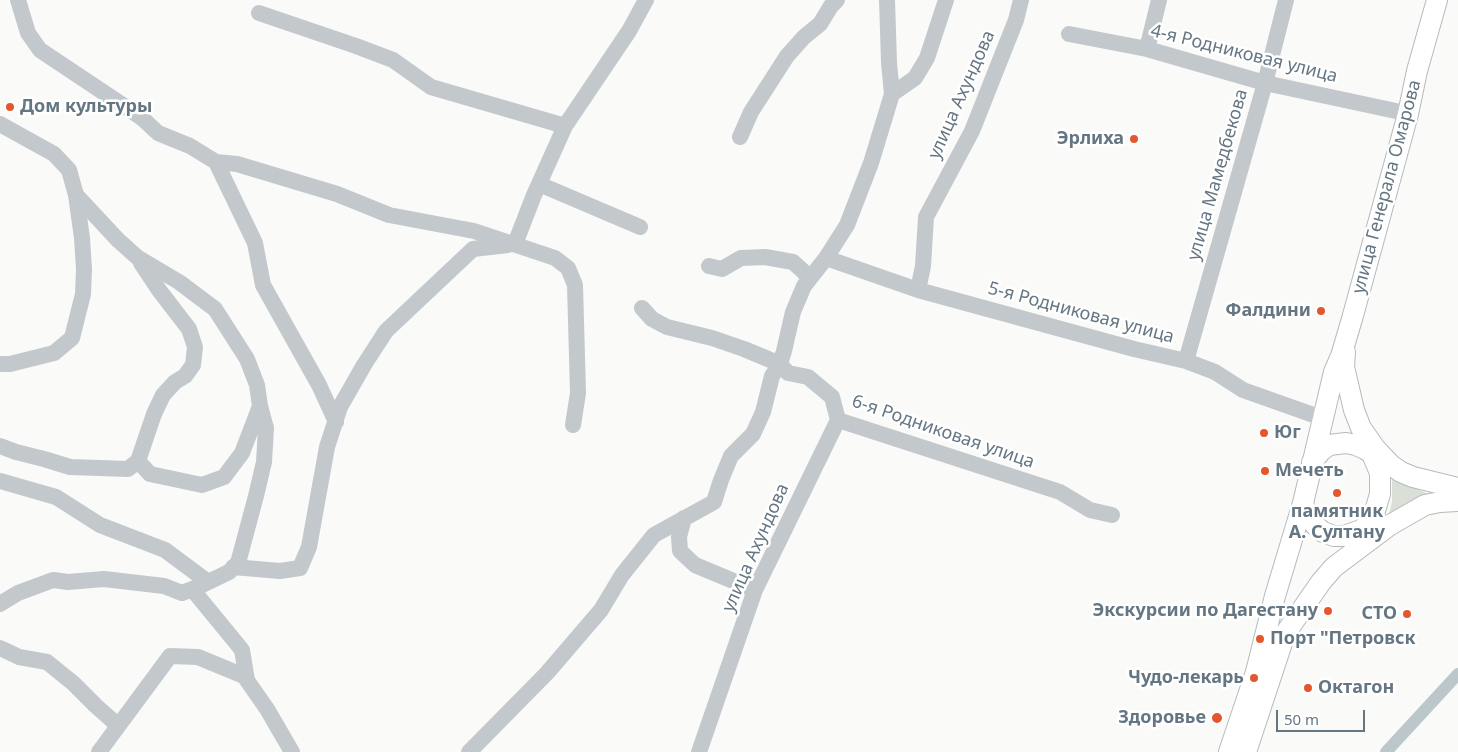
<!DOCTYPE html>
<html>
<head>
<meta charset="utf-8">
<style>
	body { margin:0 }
	#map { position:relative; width:1458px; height:752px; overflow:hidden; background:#fafaf8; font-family:"Noto Sans",sans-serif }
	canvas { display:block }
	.scale { position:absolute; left:1276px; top:710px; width:89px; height:22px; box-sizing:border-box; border:2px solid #657683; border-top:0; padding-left:6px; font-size:15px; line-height:18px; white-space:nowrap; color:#657683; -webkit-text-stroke:4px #fff; paint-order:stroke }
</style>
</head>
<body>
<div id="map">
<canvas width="1458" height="752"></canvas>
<div class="scale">50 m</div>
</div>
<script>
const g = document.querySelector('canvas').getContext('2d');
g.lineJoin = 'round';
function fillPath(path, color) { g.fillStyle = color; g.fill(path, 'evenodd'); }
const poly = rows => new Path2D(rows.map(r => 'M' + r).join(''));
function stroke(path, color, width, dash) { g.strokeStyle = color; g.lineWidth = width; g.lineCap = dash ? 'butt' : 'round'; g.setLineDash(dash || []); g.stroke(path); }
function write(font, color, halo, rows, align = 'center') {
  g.font = font + ' "Noto Sans",sans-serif'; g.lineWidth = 5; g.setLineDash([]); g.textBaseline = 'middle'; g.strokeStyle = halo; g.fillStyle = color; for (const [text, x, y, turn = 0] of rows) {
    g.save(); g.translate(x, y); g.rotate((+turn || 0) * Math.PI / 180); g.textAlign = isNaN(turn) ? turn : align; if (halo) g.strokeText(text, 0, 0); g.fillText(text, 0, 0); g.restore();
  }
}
fillPath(poly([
	[1392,478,1431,495,1384,522,1390,511,1392,501]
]), '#dadfd7');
stroke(poly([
	[1386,752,1458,674]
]), '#bbc7cb', 12);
const major = poly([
	[1345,352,1344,367,1354,410,1361,428,1375,448,1391,465,1401,472,1413,477,1458,488],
	[1312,462,1321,451,1329,445,1346,443,1356,445,1365,449,1377,457],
	[1303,503,1307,515,1316,526,1323,532,1334,536,1344,536,1361,530,1368,524,1375,511,1380,494,1380,473,1372,454],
	[1229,752,1256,672,1275,596,1303,503,1334,372,1341,356,1352,319,1408,114,1417,71,1437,0],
	[1246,752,1285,634,1321,582,1334,567,1390,525,1425,505,1440,502,1458,501]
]);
stroke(major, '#b5babe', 22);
stroke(poly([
	[18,0,28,33,40,50,142,118,158,133,190,146,216,162],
	[887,0,889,63,892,94],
	[259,13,356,46,393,60,431,87,565,126],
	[1069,34,1147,49,1265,83,1410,114],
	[1147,49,1159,0],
	[0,124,54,154,69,170,76,195,118,240,137,257,179,282,215,309,247,359,257,385,260,406,266,428,264,462,256,496,238,563,229,572,200,586,182,593,164,586,104,579,68,582,53,580,18,593,0,604],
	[740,137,751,112,787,56,804,37,820,24,831,6,837,0],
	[539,184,640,227],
	[515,244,534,195,565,126,629,31,646,0],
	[826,258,918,290,1134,349,1186,361,1215,372,1243,390,1322,418],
	[709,266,722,269,741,258,765,257,793,262,804,272,809,279],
	[918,290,923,266,926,217,972,131,1016,20,1021,0],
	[642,308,652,319,667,327,712,338,744,349,780,364,788,373,808,377,832,397,838,420],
	[1186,361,1265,83,1286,0],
	[0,364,10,364,54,353,72,338,83,294,84,269,82,238,76,195],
	[838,420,1060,492,1090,510,1112,515],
	[336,422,319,385,263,285,255,243,216,162,237,164,337,194,389,215,474,231,555,258,568,268,575,285,578,393,573,425],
	[0,446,16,452,44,459,70,467,128,469,138,461,154,414,163,395,175,382,185,376,193,365,195,347,189,329,159,290,141,263],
	[138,461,150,474,202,485,224,477,242,453,260,406],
	[0,481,56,497,100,525,165,550,208,582],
	[684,518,679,537,680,551,695,565,755,590],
	[233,567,280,571,300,568,309,547,327,447,340,407,364,365,386,331,473,249,508,245],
	[192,589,242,650,247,680],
	[0,648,19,657,47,662,73,683,96,706,113,721,117,728],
	[99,752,170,656,198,657,244,676,267,709,292,752],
	[469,752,547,673,601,610,622,575,654,535,714,502,721,480,731,456,753,434,763,412,772,376,780,364,784,351,793,312,804,286,826,258,847,225,871,163,892,94,915,78,927,58,946,0],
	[699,752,755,590,838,420]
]), '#c3c8cc', 16);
stroke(major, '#fff', 20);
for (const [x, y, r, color] of [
	[10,107,5,"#e4572e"],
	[1134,139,5,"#e4572e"],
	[1321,311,5,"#e4572e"],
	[1264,433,5,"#e4572e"],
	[1265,471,5,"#e4572e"],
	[1337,493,5,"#e4572e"],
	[1328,611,5,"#e4572e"],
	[1407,614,5,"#e4572e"],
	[1260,639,5,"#e4572e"],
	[1254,678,5,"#e4572e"],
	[1308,688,5,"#e4572e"],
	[1217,718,6,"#e4572e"]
]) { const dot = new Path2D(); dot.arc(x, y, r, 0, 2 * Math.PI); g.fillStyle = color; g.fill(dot); stroke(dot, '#fff', 2); }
write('18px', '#657683', '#fff', [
	["4-я Родниковая улица",1244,54,14],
	["улица Ахундова",962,95,-66],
	["улица Мамедбекова",1218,175,-74],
	["улица Генерала Омарова",1387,187,-75],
	["5-я Родниковая улица",1081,313,15],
	["6-я Родниковая улица",943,432,19],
	["улица Ахундова",756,548,-66]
]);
write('bold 18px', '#657683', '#fff', [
	["Дом культуры",20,107,"left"],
	["Эрлиха",1124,139],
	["Фалдини",1311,311],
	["Юг",1274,433,"left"],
	["Мечеть",1275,471,"left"],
	["памятник",1337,512,"center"],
	["А. Султану",1337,533,"center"],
	["Экскурсии по Дагестану",1318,611],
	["СТО",1397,614],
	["Порт \"Петровск",1270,639,"left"],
	["Чудо-лекарь",1244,678],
	["Октагон",1318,688,"left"],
	["Здоровье",1206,718]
], 'right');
</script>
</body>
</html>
